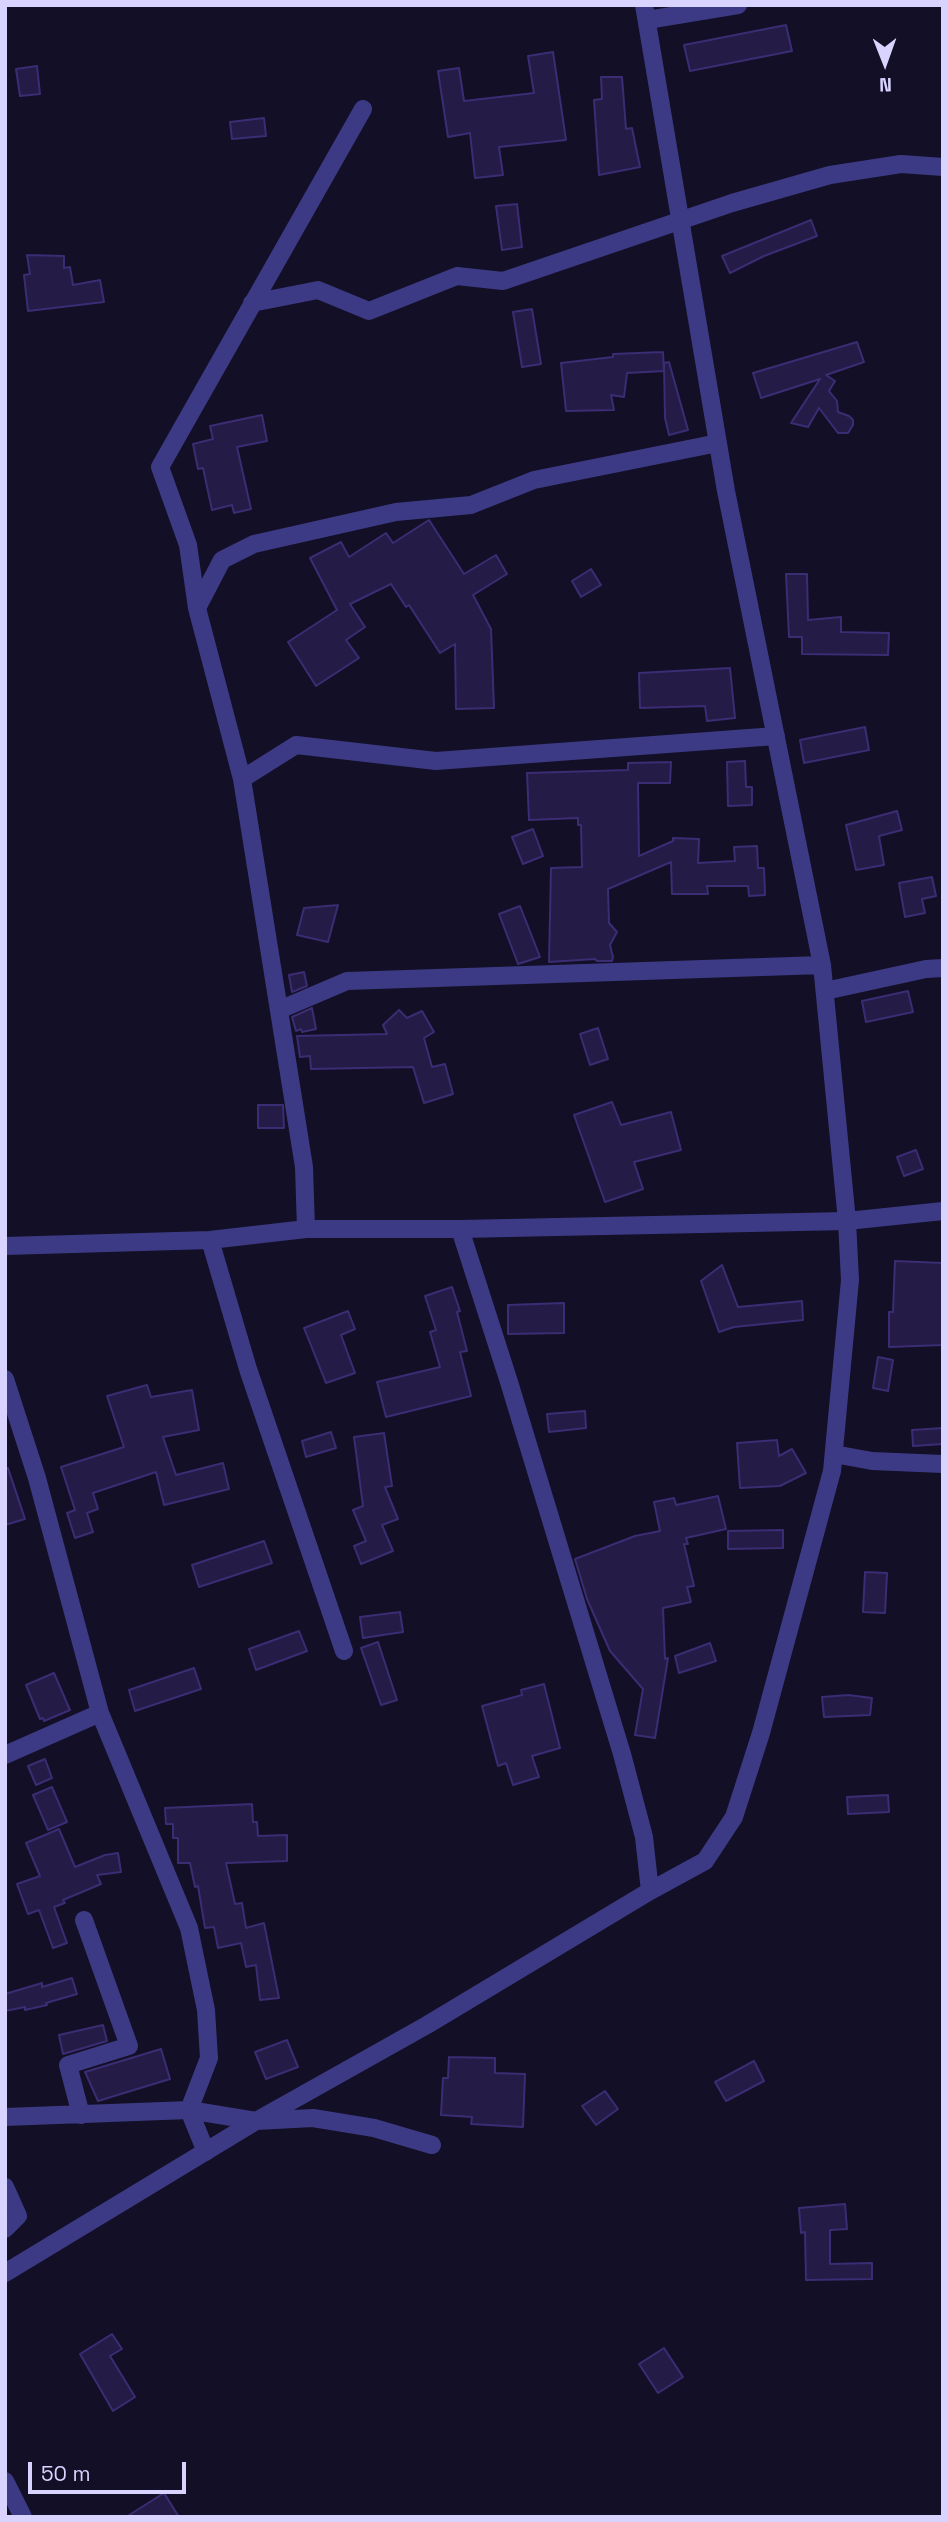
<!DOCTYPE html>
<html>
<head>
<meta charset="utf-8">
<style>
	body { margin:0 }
	#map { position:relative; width:948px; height:2522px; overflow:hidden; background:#130f26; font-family:"Space Grotesk",sans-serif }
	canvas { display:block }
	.frame { position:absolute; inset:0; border:7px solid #d9d4ff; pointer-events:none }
	.north { position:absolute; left:850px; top:28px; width:70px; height:70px; -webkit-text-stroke:5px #130f26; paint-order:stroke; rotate:179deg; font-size:19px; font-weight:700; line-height:28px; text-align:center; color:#d9d4ff }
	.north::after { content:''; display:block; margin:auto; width:24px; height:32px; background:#d9d4ff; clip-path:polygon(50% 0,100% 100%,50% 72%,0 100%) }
	.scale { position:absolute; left:28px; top:2462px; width:158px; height:32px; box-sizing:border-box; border:4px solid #d9d4ff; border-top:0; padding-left:9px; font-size:21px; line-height:24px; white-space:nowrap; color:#d9d4ff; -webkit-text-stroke:5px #130f26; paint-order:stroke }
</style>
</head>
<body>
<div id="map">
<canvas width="948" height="2522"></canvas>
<div class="frame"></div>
<div class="north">N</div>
<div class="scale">50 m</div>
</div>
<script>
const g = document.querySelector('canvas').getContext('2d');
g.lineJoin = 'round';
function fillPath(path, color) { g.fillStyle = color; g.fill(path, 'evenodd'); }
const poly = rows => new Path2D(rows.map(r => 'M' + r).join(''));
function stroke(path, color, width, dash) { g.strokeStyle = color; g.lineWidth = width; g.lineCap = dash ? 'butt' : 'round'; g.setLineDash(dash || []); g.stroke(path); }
const building = poly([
	[786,25,792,51,690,71,684,45,786,25],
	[553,52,566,140,499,147,503,175,475,178,470,133,448,137,438,71,459,68,464,101,534,93,528,56,553,52],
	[37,66,40,94,20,96,16,69,37,66],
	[601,77,622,77,626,129,632,128,640,167,599,175,594,100,602,99,601,77],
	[264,118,266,136,232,139,230,122,264,118],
	[517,204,522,247,502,250,496,206,517,204],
	[811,220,817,236,764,256,730,273,722,256,811,220],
	[27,255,64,256,64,268,70,267,73,285,100,280,104,302,28,311,24,275,30,274,27,255],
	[532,309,541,364,522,367,513,312,532,309],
	[857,342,864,362,826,375,835,381,829,391,837,401,838,412,849,416,853,420,853,425,848,433,838,433,819,408,808,427,791,423,820,379,761,398,753,373,857,342],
	[663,352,664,371,627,373,624,397,611,395,614,410,566,411,561,363,613,357,613,354,663,352],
	[669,362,688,430,669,435,665,418,664,363,669,362],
	[262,415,267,441,237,447,251,509,234,513,232,505,212,510,203,468,198,469,193,444,213,439,210,426,262,415],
	[429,520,464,574,496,555,507,574,473,595,491,629,494,708,456,709,455,644,440,653,409,605,406,607,391,584,350,604,365,627,346,640,359,658,316,686,288,642,337,610,310,558,341,542,349,557,386,533,393,543,429,520],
	[591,569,601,585,581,597,572,581,591,569],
	[786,574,807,574,808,620,841,617,841,632,889,633,888,655,802,654,802,637,789,637,786,574],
	[730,668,735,718,707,721,705,706,640,708,639,673,730,668],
	[865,727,869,750,804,763,800,740,865,727],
	[745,761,746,787,752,787,752,805,728,806,727,762,745,761],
	[671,762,670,783,638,783,639,856,673,841,673,838,699,839,698,863,735,861,734,847,757,846,758,868,764,868,765,895,749,896,748,886,707,886,708,894,672,894,671,862,608,889,609,923,617,932,610,945,613,957,612,961,597,961,595,959,549,962,551,868,582,867,581,825,578,825,578,818,529,820,527,773,628,770,628,763,671,762],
	[897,811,902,830,879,836,884,865,856,870,846,825,897,811],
	[533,829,543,856,523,864,512,837,533,829],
	[932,877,936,896,922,899,925,913,905,917,899,883,932,877],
	[338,905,328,942,297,935,304,908,338,905],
	[520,906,540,957,518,964,499,914,520,906],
	[304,972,307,986,292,992,289,975,304,972],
	[908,991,913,1012,866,1022,862,1001,908,991],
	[312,1008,316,1029,302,1032,301,1029,296,1031,292,1017,312,1008],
	[399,1010,407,1018,422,1011,434,1032,424,1038,432,1067,445,1064,453,1094,424,1103,413,1067,311,1069,310,1056,300,1057,297,1036,387,1034,383,1025,399,1010],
	[598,1028,608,1059,590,1065,580,1034,598,1028],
	[612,1102,621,1125,671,1112,681,1150,634,1162,643,1189,605,1202,574,1115,612,1102],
	[258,1105,283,1105,284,1128,258,1128,258,1105],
	[916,1150,923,1169,904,1176,897,1157,916,1150],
	[895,1261,943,1263,943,1345,889,1347,889,1312,893,1312,895,1261],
	[722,1265,738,1307,802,1301,803,1320,734,1327,719,1332,701,1281,722,1265],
	[452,1287,460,1311,457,1312,467,1351,460,1352,471,1396,386,1417,377,1382,440,1367,430,1332,436,1330,425,1296,452,1287],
	[564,1303,564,1333,508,1334,508,1305,564,1303],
	[348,1311,355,1329,341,1335,355,1373,326,1383,304,1328,348,1311],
	[878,1357,893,1360,888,1391,873,1388,878,1357],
	[147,1385,151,1397,192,1390,199,1430,163,1437,176,1475,223,1463,229,1489,164,1505,156,1472,93,1493,98,1509,87,1513,93,1532,75,1538,67,1513,75,1510,61,1467,124,1447,107,1396,147,1385],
	[585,1411,586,1428,549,1432,547,1414,585,1411],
	[943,1428,943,1444,913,1446,912,1430,943,1428],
	[331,1432,336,1448,306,1457,302,1441,331,1432],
	[384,1433,392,1486,385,1487,398,1519,382,1525,393,1551,361,1564,354,1546,366,1541,353,1510,363,1506,354,1437,384,1433],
	[777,1440,779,1456,792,1449,806,1473,780,1486,740,1488,737,1443,777,1440],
	[8,1468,25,1519,5,1525,5,1469,8,1468],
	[718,1496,726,1529,686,1538,688,1544,684,1544,694,1586,687,1587,691,1602,663,1608,665,1659,668,1658,655,1738,635,1735,643,1689,610,1651,587,1599,575,1559,635,1536,660,1531,654,1502,674,1498,676,1505,718,1496],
	[783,1530,783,1548,728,1549,728,1531,783,1530],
	[264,1541,272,1563,199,1587,192,1565,264,1541],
	[865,1572,887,1573,885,1613,863,1612,865,1572],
	[400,1612,403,1632,363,1638,360,1617,400,1612],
	[299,1631,307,1651,256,1670,249,1649,299,1631],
	[378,1642,397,1700,381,1705,361,1648,378,1642],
	[710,1643,716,1661,679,1673,675,1656,710,1643],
	[194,1668,201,1689,135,1711,129,1690,194,1668],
	[54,1673,70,1710,44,1721,43,1718,40,1719,26,1685,54,1673],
	[544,1684,560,1748,532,1756,539,1777,513,1785,506,1763,498,1766,482,1706,522,1695,521,1690,544,1684],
	[848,1695,872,1698,870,1715,824,1717,822,1697,848,1695],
	[45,1759,52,1778,36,1785,28,1766,45,1759],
	[52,1787,67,1822,48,1830,33,1795,52,1787],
	[888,1795,889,1812,848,1814,847,1797,888,1795],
	[252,1804,253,1822,257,1822,258,1836,287,1835,287,1861,226,1863,235,1904,242,1903,246,1928,264,1923,279,1998,260,2000,256,1965,246,1967,241,1943,218,1948,214,1927,205,1928,198,1886,195,1887,190,1863,178,1863,178,1838,173,1838,173,1824,166,1824,165,1808,252,1804],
	[59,1829,75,1867,105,1855,118,1853,121,1872,97,1875,101,1884,63,1900,65,1903,54,1907,67,1943,53,1948,39,1910,28,1914,17,1884,40,1876,26,1843,59,1829],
	[72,1978,77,1994,46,2003,47,2005,25,2010,25,2007,5,2011,5,1994,42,1983,42,1987,72,1978],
	[103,2025,107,2041,63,2054,59,2035,103,2025],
	[287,2040,298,2067,266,2079,255,2052,287,2040],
	[161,2049,170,2079,98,2101,85,2072,161,2049],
	[449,2057,495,2058,495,2073,525,2074,523,2127,471,2124,472,2117,441,2115,443,2078,448,2078,449,2057],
	[754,2061,764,2081,726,2101,715,2082,754,2061],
	[605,2091,618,2109,596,2125,582,2106,605,2091],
	[845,2204,847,2229,830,2230,830,2264,872,2263,872,2279,806,2280,805,2232,801,2233,799,2208,845,2204],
	[112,2334,122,2349,110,2356,135,2397,113,2411,80,2354,112,2334],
	[664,2348,683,2377,658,2393,639,2364,664,2348],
	[164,2493,179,2517,126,2517,164,2493]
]);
fillPath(building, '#241b47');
stroke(building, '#3b2d73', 2);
stroke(poly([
	[647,20,738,5],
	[252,303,318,290,369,311,457,276,503,281,732,203,830,175,901,164,943,167],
	[197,608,222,560,254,544,396,512,471,505,534,480,718,443],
	[242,779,296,745,436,761,776,736],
	[825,991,926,969,943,968],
	[279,1010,347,981,822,965],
	[306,1229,304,1167,242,779,197,608,188,545,160,467,363,109],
	[460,1229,509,1382,622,1754,644,1837,650,1891],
	[210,1240,248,1369,344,1651],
	[5,1246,210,1240,306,1229,460,1229,847,1221,943,1211],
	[5,1379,37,1478,100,1713,189,1928,206,2010,209,2058,189,2110,206,2152],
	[834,1454,872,1461,943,1464],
	[5,1755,100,1713],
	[81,2115,68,2065,129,2046,84,1920],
	[5,2117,189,2110,256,2121,313,2118,374,2128,432,2145],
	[5,2187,18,2216,5,2229],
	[5,2273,256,2121,427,2025,650,1891,705,1861,734,1817,761,1733,832,1471,850,1280,847,1221,822,965,726,491,644,5],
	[5,2481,23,2517]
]), '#3d3a85', 18);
</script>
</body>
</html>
